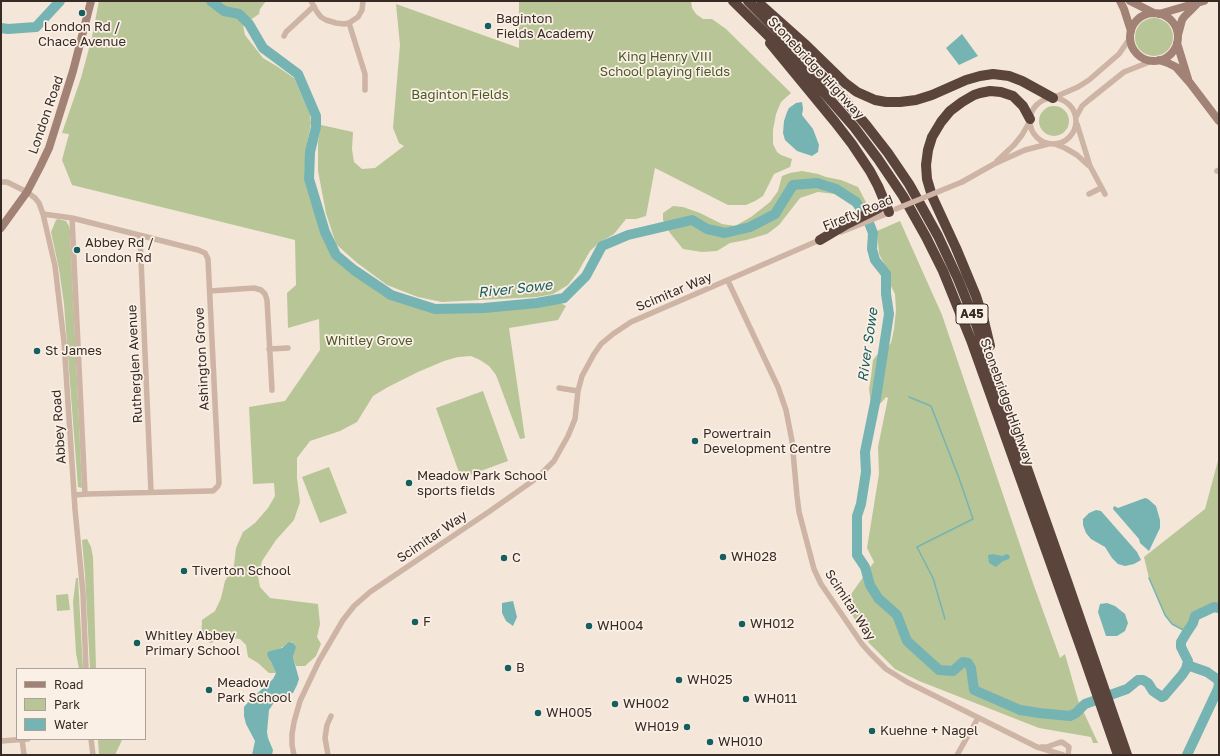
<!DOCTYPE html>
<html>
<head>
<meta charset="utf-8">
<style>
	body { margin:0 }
	#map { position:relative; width:1220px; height:756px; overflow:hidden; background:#f4e6d9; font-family:"Golos Text",sans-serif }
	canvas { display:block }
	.frame { position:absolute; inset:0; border:2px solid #382b26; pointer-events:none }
	.legend { position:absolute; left:16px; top:668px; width:130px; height:72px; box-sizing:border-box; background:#fbf0e6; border:1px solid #ada199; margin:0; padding:5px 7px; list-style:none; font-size:12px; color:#382b26 }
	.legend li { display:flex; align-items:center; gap:8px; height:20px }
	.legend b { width:20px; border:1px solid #ada199 }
</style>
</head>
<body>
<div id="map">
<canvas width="1220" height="756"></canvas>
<div class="frame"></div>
<ul class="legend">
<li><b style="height:5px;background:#a18275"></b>Road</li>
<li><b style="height:11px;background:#b8c597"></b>Park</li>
<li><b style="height:11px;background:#75b4b3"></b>Water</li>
</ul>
</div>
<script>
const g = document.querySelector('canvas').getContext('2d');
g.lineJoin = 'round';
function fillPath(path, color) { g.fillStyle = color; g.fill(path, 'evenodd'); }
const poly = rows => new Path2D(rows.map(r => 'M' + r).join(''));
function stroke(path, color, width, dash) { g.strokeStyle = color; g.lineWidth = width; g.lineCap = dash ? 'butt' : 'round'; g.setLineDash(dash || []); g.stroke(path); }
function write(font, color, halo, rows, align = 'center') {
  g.font = font + ' "Golos Text",sans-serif'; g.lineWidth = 3.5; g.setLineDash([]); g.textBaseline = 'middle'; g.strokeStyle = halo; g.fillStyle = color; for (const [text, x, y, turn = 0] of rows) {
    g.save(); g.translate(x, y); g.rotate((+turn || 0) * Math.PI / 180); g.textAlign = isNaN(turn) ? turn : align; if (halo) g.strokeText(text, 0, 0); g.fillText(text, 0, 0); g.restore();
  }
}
fillPath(poly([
	[99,1,266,1,260,9,259,14,243,25,245,35,263,58,278,67,294,78,310,114,311,123,306,150,304,179,323,239,335,257,345,267,390,297,435,311,462,313,557,301,566,306,558,320,509,328,525,438,520,439,496,375,489,366,480,360,471,356,458,357,444,361,418,372,388,387,373,396,357,422,340,431,310,441,297,458,297,478,300,502,294,520,276,540,262,561,258,576,260,587,270,598,318,604,320,624,317,637,321,644,316,656,305,666,296,666,293,657,295,649,293,643,291,642,279,649,269,651,269,659,271,662,276,673,269,673,258,663,248,657,246,645,240,639,224,637,211,643,201,639,202,620,215,611,221,598,225,581,234,565,236,548,243,532,255,523,268,508,275,496,274,483,253,484,249,407,285,401,320,350,319,319,288,328,287,293,296,285,295,240,72,185,62,160,69,134,62,133,81,78,92,37],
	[519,1,691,1,692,8,696,14,703,19,712,19,726,29,791,93,781,102,776,114,773,130,773,144,777,152,781,155,792,159,790,167,774,174,763,196,755,201,746,205,728,205,655,168,646,216,636,219,626,219,614,234,600,242,590,251,578,272,568,285,553,294,537,297,442,302,418,297,387,285,356,262,336,244,326,213,318,171,318,142,321,125,353,132,352,149,354,162,362,169,375,168,404,146,399,143,393,128,400,45,396,4,519,48],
	'1135 37a19 19 0 1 1 38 0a19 19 0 1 1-38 0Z',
	'1039 121a15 15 0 1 1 30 0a15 15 0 1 1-30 0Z',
	[802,171,818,174,826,177,841,180,858,187,868,206,864,208,853,202,835,194,818,192,800,198,779,225,767,234,746,240,730,243,717,251,702,252,683,249,670,233,663,220,663,213,673,206,683,207,700,213,722,224,735,226,751,217,770,202,778,191,782,176,790,173],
	[58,219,66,221,69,226,70,230,82,488,78,487,64,304,59,269,51,232,56,220],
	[900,221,942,315,1033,583,1060,658,1065,654,1078,700,1098,743,1093,743,1091,737,1039,728,919,681,895,669,869,643,851,613,849,597,874,562,867,548,879,474,878,447,888,398,886,397,881,403,871,404,869,389,871,377,873,360,877,355,887,348,891,343,894,329,896,310,895,294,890,284,889,273,879,254,877,231],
	[483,391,508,461,461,478,436,408],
	[1219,457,1219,608,1214,607,1195,616,1193,623,1187,632,1172,624,1165,615,1149,578,1144,557,1205,509],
	[329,467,347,513,320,523,302,477],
	[87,539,91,547,93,557,96,669,90,669,85,575,82,540],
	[76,578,78,578,83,669,79,669,76,653,73,602],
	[68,594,70,610,57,611,56,595],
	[98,739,122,739,122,740,115,755,99,755]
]), '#b8c597');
fillPath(poly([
	[962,34,978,56,959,65,946,48],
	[802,102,803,109,802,115,813,129,819,145,818,152,812,156,797,151,785,140,783,133,784,121,787,112,789,108,796,103],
	[1145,498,1148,499,1156,506,1160,520,1160,528,1149,551,1140,543,1139,539,1113,509,1114,506,1118,508],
	[1096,510,1101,511,1137,552,1141,560,1134,564,1125,566,1118,564,1112,558,1105,547,1091,539,1086,533,1083,525,1083,519,1089,513],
	[993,554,1002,556,1007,554,1010,556,1009,559,1003,561,996,567,989,563,988,555],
	[513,601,517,617,513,626,506,621,502,613,502,603],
	[1107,603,1115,606,1125,614,1128,623,1125,631,1117,636,1106,636,1098,612,1100,604],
	[289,642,293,643,296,647,293,657,299,679,297,685,293,693,288,694,275,701,269,710,267,732,268,738,273,750,272,755,252,755,255,741,246,724,244,716,244,707,250,700,273,679,276,673,271,662,269,659,267,654,269,651,282,648]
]), '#75b4b3');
stroke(poly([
	[909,397,931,406,959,478,973,519,917,547,933,578,945,619],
	[1149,578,1165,615,1172,624,1187,632]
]), '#75b4b3', 1.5);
stroke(poly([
	[211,1,224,11,239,14,249,24,263,48,298,74,316,116,316,127,310,152,309,179,325,232,336,255,354,270,391,295,435,309,484,308,537,303,564,298,586,276,602,246,628,235,692,220,707,229,725,233,750,227,775,214,793,185,817,183,836,189,856,202,867,218,873,233,872,249,875,260,886,274,886,294,889,314,876,398,865,452,866,472,861,504,857,516,857,555,865,567,870,585,878,598,897,615,907,641,939,670,953,671,963,662,968,663,971,668,974,690,1020,710,1039,713,1070,716,1076,713,1085,704,1127,689,1138,680,1143,680,1148,683,1153,691,1162,697,1164,696,1182,675,1186,669,1188,661,1181,647,1181,642,1187,632,1193,623,1195,616,1214,607,1219,608],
	[1,28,8,29,36,27,60,1],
	[1187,665,1207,672,1217,679,1219,683],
	[1187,755,1218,689,1219,684]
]), '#75b4b3', 10);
stroke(poly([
	[311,1,317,12,321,17,326,20,336,23,344,24,349,23,358,17,362,10,363,1],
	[349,23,365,74,365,90],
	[284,36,286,32,314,6],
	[1055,97,1078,87,1089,80,1119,54,1130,38],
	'1030 121a23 23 0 1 1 46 0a23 23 0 1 1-46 0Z',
	[1076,117,1082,106,1089,100,1124,72,1152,61],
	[1077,124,1090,166,1105,194],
	[1055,144,1065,148,1077,155,1088,165],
	[997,161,1014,145,1022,135,1030,121],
	[1217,171,1219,170],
	[1,182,7,182,27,192,35,198,39,203,43,214,55,266,64,342,75,509,83,593,86,669],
	[962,182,994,164,1025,150,1048,144],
	[1089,194,1101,188],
	[43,214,72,218,198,250,205,253,208,259,219,483,218,486,213,491,210,491,88,494,74,495],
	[72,218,85,494],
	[841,232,891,212],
	[140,236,151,492],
	[728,281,778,387,786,410,792,441,797,496,799,512,814,569,821,584,862,644,870,653,886,669,907,682,1037,747,1063,755],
	[210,291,254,288,261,290,265,294,267,300,272,390],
	[269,349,288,348],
	[559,388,578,391],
	[22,739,24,755],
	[91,739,93,755],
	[1,741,28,739],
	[1041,747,1047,747,1058,743,1062,742,1069,747,1068,755],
	[294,755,292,745,292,734,294,722,300,701,319,661,343,620,354,606,370,592,490,511,534,480,545,470,554,461,568,436,575,419,578,391,582,376,594,354,601,344,613,334,631,322,822,239],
	[328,755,325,738,327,725,331,716],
	[957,755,978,718]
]), '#cdb4a4', 5.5);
stroke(poly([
	[1120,1,1124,9,1131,31],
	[1130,1,1154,13],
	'1130 37a24 24 0 1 1 48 0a24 24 0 1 1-48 0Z',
	[1159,14,1204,1],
	[1178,35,1182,20,1184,17,1196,5],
	[1177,43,1188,79],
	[1159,60,1168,63,1176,67,1190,83,1219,121],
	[1,228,27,192,40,167,49,148,73,71,91,1]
]), '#a18275', 8);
stroke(poly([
	[733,1,812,79,854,127,878,159,903,196,926,237,943,271,971,340,1082,651,1118,755],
	[748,1,839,93,867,126,888,153,909,184,938,236,958,279,976,324,1068,584,1127,755],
	[761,5,807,46,845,83,857,92,875,100,886,102,900,102,916,100,932,95,966,80,980,76,993,74,1009,76,1022,81,1053,98],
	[770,43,835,122,852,144,870,171,878,186,889,212],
	[820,240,847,224,879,208,883,204,884,200],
	[990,346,984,321,976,296,956,248,932,196,927,179,926,165,928,150,932,137,941,122,950,111,962,102,974,95,980,93,990,91,1001,92,1013,96,1023,106,1030,119]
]), '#5a443c', 10);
stroke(poly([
	[896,209,962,182]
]), '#cdb4a4', 5.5);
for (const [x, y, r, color] of [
	[82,13,4,"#175e5e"],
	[488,26,4,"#175e5e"],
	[77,250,4,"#175e5e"],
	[37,351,4,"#175e5e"],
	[695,441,4,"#175e5e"],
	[409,483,4,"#175e5e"],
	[723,557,4,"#175e5e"],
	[504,558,4,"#175e5e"],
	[184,571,4,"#175e5e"],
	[415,622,4,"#175e5e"],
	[742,624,4,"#175e5e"],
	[589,626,4,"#175e5e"],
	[137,643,4,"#175e5e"],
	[508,668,4,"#175e5e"],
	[679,680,4,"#175e5e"],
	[209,690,4,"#175e5e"],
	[746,699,4,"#175e5e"],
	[615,704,4,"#175e5e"],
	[538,713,4,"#175e5e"],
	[687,727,4,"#175e5e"],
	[872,731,4,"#175e5e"],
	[710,742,4,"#175e5e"]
]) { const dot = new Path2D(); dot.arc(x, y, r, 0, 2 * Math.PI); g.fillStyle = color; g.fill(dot); stroke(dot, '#fbf0e6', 1.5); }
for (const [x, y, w] of [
	[972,314,32]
]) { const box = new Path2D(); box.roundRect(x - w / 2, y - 10, w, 20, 3); g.fillStyle = '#fbf0e6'; g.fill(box); stroke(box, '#382b26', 1); }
write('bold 12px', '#382b26', null, [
	["A45",972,314]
]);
write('13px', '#382b26', '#fbf0e6', [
	["Baginton",496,19],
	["Fields Academy",496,34],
	["London Rd /",82,27,"center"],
	["Chace Avenue",82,42,"center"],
	["Abbey Rd /",85,243],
	["London Rd",85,258],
	["St James",45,351],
	["Powertrain",703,434],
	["Development Centre",703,449],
	["Meadow Park School",417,476],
	["sports fields",417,491],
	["WH028",731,557],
	["C",512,558],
	["Tiverton School",192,571],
	["F",423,622],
	["WH012",750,624],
	["WH004",597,626],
	["Whitley Abbey",145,636],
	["Primary School",145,651],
	["B",516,668],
	["WH025",687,680],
	["Meadow",217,683],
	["Park School",217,698],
	["WH011",754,699],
	["WH002",623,704],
	["WH005",546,713],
	["WH019",679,727,"right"],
	["Kuehne + Nagel",880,731],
	["WH010",718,742]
], 'left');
write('13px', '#4a5927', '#fbf0e6', [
	["King Henry VIII",665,57],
	["School playing fields",665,72],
	["Baginton Fields",460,95],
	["Whitley Grove",369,341]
]);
write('13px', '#382b26', '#fbf0e6', [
	["Stonebridge Highway",816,68,47],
	["London Road",46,115,-71],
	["Firefly Road",858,213,-22],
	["Scimitar Way",674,292,-23],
	["Ashington Grove",202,359,-93],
	["Rutherglen Avenue",135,364,-93],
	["Stonebridge Highway",1007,402,70],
	["Abbey Road",59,427,-94],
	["Scimitar Way",432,537,-34],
	["Scimitar Way",850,605,57]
]);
write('italic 14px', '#175e5e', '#fbf0e6', [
	["River Sowe",515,289,-6],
	["River Sowe",868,345,-82]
]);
</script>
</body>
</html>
